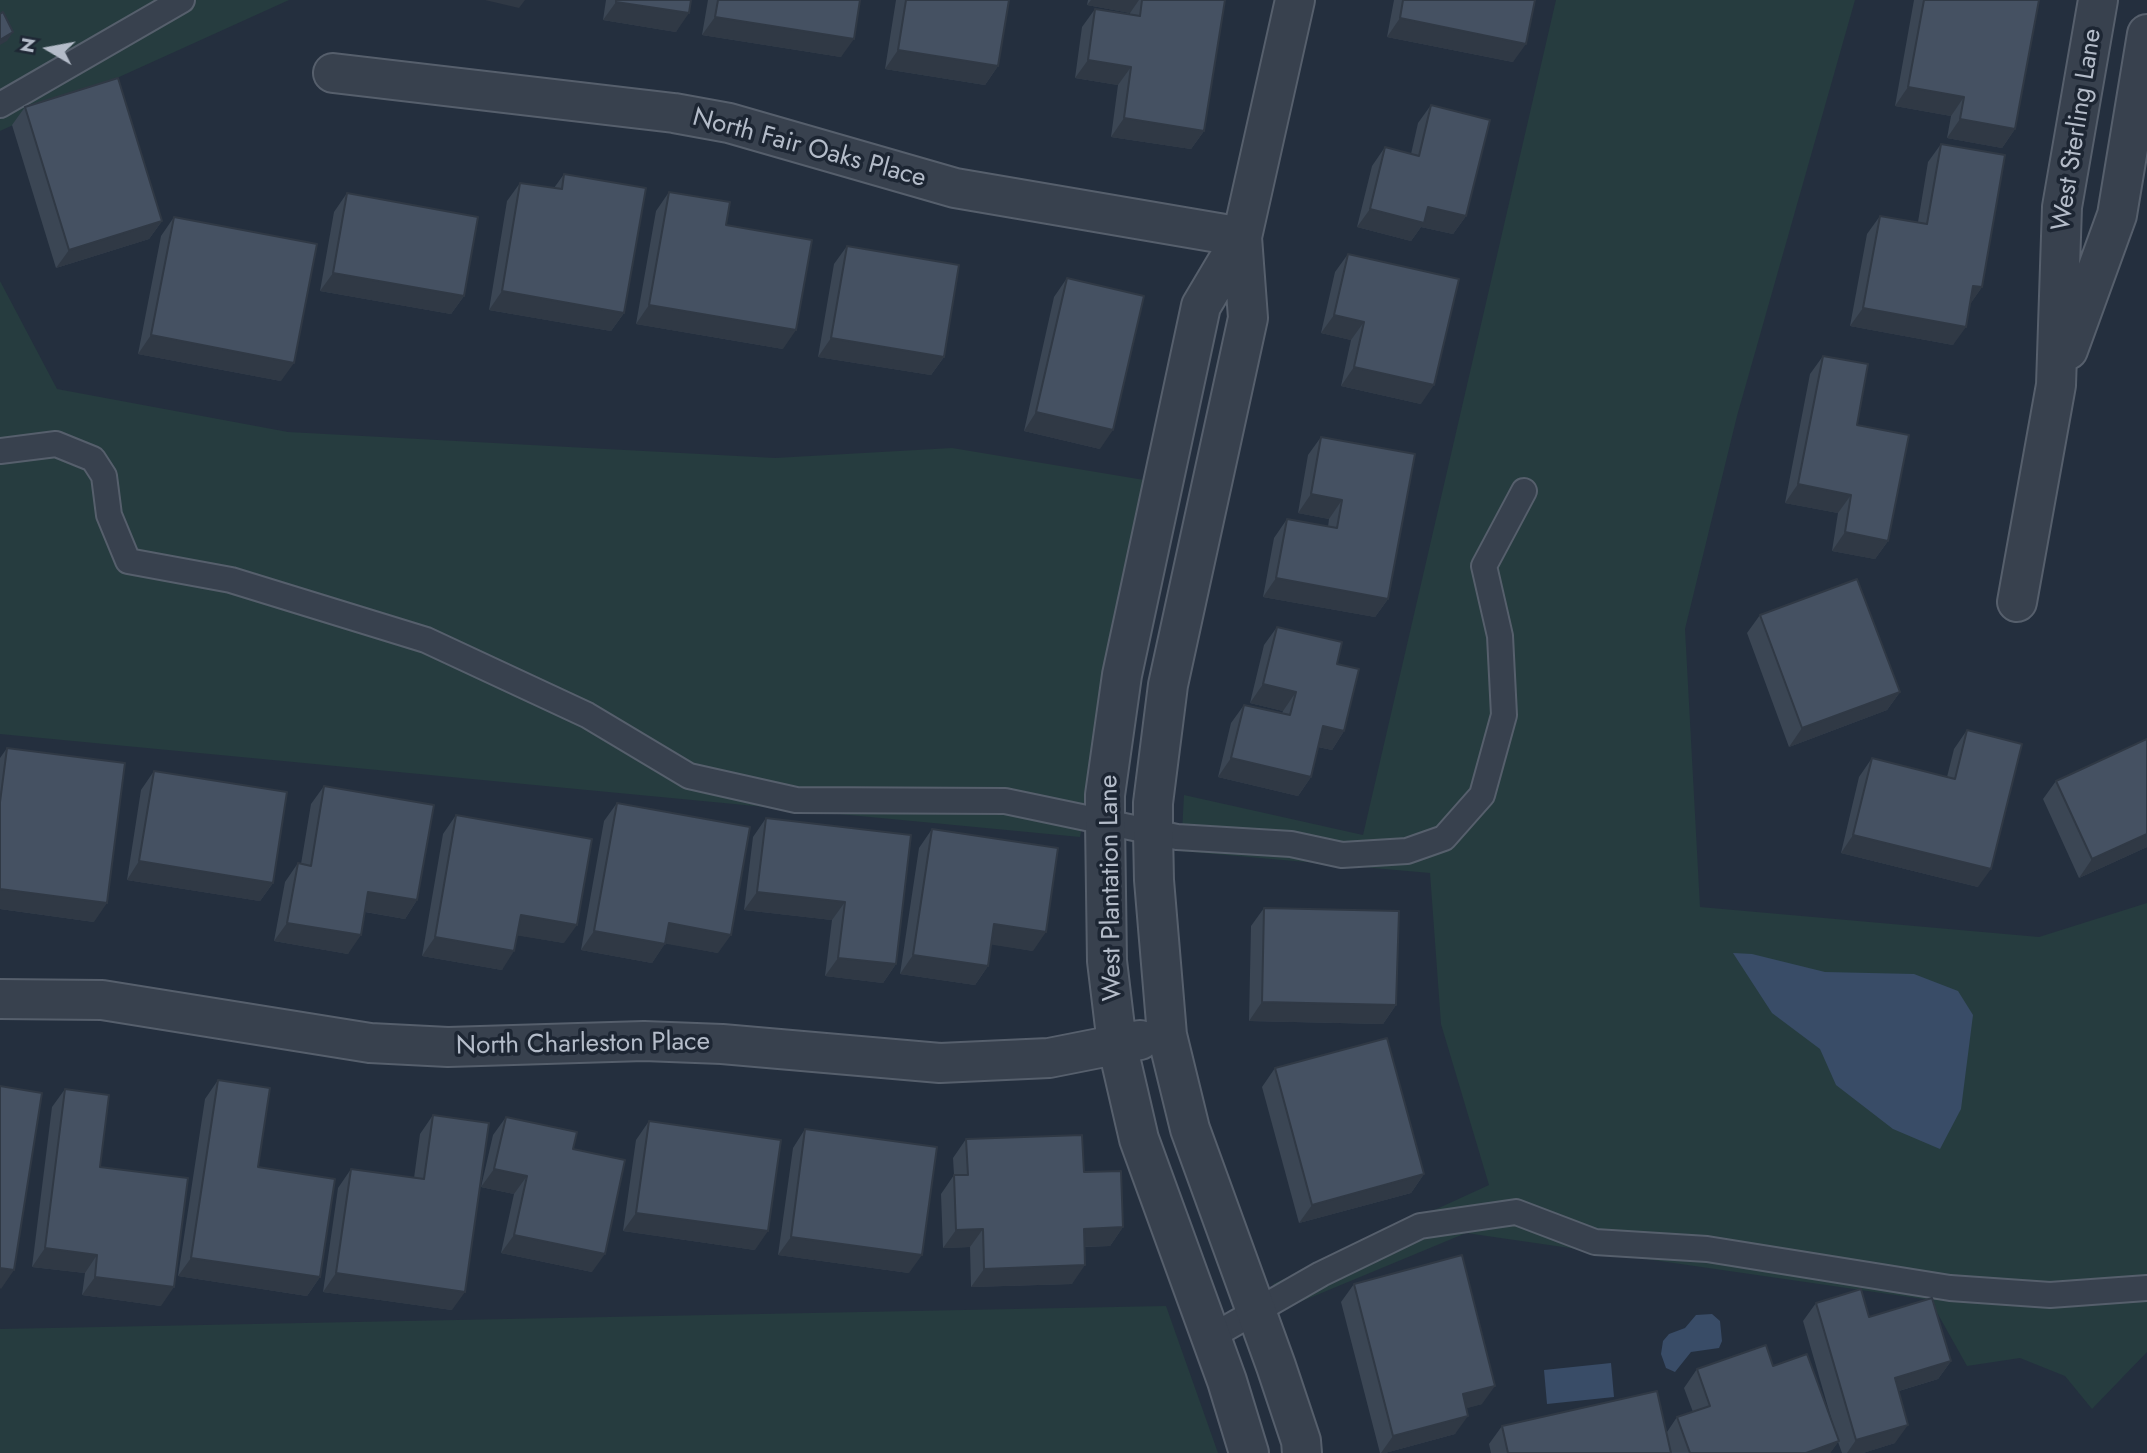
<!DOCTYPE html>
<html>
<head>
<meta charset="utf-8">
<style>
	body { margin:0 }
	#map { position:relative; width:2147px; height:1453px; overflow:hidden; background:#242f3e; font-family:Jost,sans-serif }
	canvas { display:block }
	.north { position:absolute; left:14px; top:14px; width:70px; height:70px; -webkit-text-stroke:5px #1d2633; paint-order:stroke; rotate:280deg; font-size:19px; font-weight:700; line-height:28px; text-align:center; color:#b4bcc9 }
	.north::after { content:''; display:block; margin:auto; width:24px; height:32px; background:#b4bcc9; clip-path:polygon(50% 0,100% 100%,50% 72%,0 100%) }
</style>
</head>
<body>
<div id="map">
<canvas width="2147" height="1453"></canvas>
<div class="north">N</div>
</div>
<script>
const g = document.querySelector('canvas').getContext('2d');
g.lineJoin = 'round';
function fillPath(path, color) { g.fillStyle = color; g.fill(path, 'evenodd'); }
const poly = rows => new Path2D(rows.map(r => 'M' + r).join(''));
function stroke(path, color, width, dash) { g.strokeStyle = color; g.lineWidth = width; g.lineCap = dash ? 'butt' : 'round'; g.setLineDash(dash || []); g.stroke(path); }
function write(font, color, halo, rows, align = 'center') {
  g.font = font + ' Jost,sans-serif'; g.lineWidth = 7; g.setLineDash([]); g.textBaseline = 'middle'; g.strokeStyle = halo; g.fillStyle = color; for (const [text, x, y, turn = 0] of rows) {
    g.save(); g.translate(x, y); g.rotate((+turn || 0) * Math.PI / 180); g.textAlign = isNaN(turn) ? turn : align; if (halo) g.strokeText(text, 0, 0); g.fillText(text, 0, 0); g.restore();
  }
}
fillPath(poly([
	[0,0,289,0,0,131],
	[1556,0,1855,0,1737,416,1685,629,1700,907,2039,937,2147,903,2147,1352,2092,1409,2065,1376,2020,1358,1967,1366,1930,1300,1466,1233,1283,1309,1273,1284,1489,1185,1441,1024,1430,873,1181,851,1184,795,1363,835],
	[0,281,57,389,288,432,775,458,952,448,1150,481,1080,837,0,734],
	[1166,1306,1218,1453,0,1453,0,1329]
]), '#263c3f');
fillPath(poly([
	[1733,953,1752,954,1825,972,1914,974,1958,991,1973,1015,1961,1109,1940,1149,1893,1129,1836,1085,1820,1049,1772,1013],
	[1712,1314,1720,1321,1722,1341,1719,1348,1691,1352,1675,1372,1666,1368,1661,1354,1663,1341,1669,1334,1685,1328,1696,1315],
	[1611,1363,1614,1397,1547,1404,1544,1370]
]), '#394c67');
const lane = poly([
	[0,105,182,0],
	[0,451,56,444,93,459,104,476,109,515,128,561,231,580,426,640,587,715,689,776,796,800,1005,801,1177,837,1291,844,1342,855,1407,851,1444,838,1482,795,1504,715,1500,636,1484,566,1524,491],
	[1211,1337,1321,1274,1420,1226,1516,1212,1595,1242,1707,1249,1950,1288,2050,1295,2147,1288]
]);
const street = poly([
	[1295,0,1242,237,1248,318,1168,685,1153,803,1153,832,1154,880,1167,1035,1190,1129,1276,1366,1301,1441,1302,1453],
	[333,73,674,113,729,123,955,188,1242,237],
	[1242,237,1201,306,1122,675,1105,795,1105,822,1107,961,1117,1044,1139,1139,1227,1381,1249,1453],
	[2068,350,2117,215,2147,34],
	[2017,602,2056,385,2062,207,2098,0],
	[0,999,102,1000,370,1043,448,1047,644,1041,722,1044,940,1063,1049,1058,1140,1040]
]);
stroke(lane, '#565f6c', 28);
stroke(street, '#565f6c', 42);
stroke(lane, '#38414e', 24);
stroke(street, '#38414e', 38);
fillPath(poly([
	[606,0,691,0,676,32,603,20],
	[708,0,860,0,841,57,702,35],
	[896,0,1009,0,998,66,985,85,885,69],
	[1088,0,1225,0,1204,131,1191,149,1111,137,1118,85,1075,78,1082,27,1095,9,1130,14,1130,13,1087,5],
	[1394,0,1535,0,1513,62,1387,37],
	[1914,0,2039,0,2015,129,2002,148,1947,138,1951,116,1895,106],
	[1431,105,1466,216,1453,234,1421,227,1411,241,1357,227,1372,166,1385,147,1411,154,1418,123],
	[25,107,162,221,149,239,56,268,12,125],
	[1941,144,1982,287,1970,304,1953,345,1850,326,1867,234,1880,216,1918,222,1928,162],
	[564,174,624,313,611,331,489,310,507,201,520,183,554,188],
	[669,192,726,225,783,349,636,324,656,211],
	[347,193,464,296,451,314,320,291,334,212],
	[174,217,281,381,138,354,161,236],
	[847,246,944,357,931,375,818,357,834,264],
	[1348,254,1421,404,1341,386,1351,340,1321,333,1335,272],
	[1067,278,1100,449,1024,431,1054,297],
	[1823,356,1857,425,1888,541,1875,559,1832,551,1838,513,1785,503,1810,374],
	[1321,437,1388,599,1375,617,1263,597,1274,538,1287,519,1328,527,1329,519,1298,513,1308,455],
	[1760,615,1900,692,1887,710,1789,747,1747,633],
	[1277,627,1337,664,1344,731,1332,750,1318,747,1311,777,1298,796,1218,777,1231,723,1244,705,1282,713,1283,711,1250,703,1264,645],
	[1967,730,1978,887,1841,853,1859,777,1872,758,1947,777,1954,749],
	[7,748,94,922,0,909,0,758],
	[154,771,273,883,260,901,127,880,141,790],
	[2056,781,2147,847,2079,878,2043,799],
	[324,786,417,900,405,919,365,912,348,954,274,941,285,882,298,863,301,864,311,804],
	[617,803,718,953,665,943,652,963,581,950,604,821],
	[456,815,564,943,517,935,502,970,422,956,443,834],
	[766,818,911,835,896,964,883,983,825,976,832,920,744,910,753,837],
	[932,829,1033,951,991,944,988,966,975,985,900,974,919,848],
	[1264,908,1396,1005,1383,1024,1249,1021,1251,926],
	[1275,1068,1424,1174,1411,1193,1299,1223,1262,1087],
	[218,1080,258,1167,320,1277,307,1296,178,1276,205,1099],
	[65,1089,100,1167,161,1306,82,1295,85,1273,32,1267,52,1107],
	[433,1115,452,1310,323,1292,338,1188,351,1169,414,1178,420,1134],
	[506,1117,573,1149,592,1272,501,1253,514,1194,481,1187,493,1135],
	[649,1121,755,1250,623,1231,636,1140],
	[805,1129,909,1273,778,1255,793,1148],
	[966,1139,1084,1172,1123,1227,1110,1246,1084,1247,1072,1284,971,1287,970,1247,943,1248,941,1194,954,1175,953,1158],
	[1354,1284,1482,1404,1466,1408,1455,1434,1385,1453,1380,1453,1341,1302],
	[1816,1303,1869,1317,1951,1361,1938,1379,1899,1391,1895,1443,1863,1453,1842,1453,1838,1442,1830,1453,1491,1453,1489,1444,1502,1426,1667,1432,1677,1417,1693,1412,1684,1388,1697,1369,1773,1366,1834,1428,1803,1321]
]), '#3b4654');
fillPath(poly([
	[485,0,525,0,519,8],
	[1091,0,1139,0,1130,13,1087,5],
	[616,2,689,13,676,32,603,20],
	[715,17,854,39,841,57,702,35],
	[1400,18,1526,44,1513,62,1387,37],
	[13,32,7,41,0,45,0,40],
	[898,50,998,66,985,85,885,69],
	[1088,60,1131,67,1118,85,1075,78],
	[1908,87,1964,97,1951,116,1895,106],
	[1124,118,1204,131,1191,149,1111,137],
	[1960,119,2015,129,2002,148,1947,138],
	[1428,207,1466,216,1453,234,1421,227,1411,241,1357,227,1370,209],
	[162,221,149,239,56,268,69,250],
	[333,273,464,296,451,314,320,291],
	[1973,286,1982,287,1969,306],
	[502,291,624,313,611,331,489,310],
	[649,305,796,330,783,349,636,324],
	[1863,308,1966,327,1953,345,1850,326],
	[1334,315,1364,322,1351,340,1321,333],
	[151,335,294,363,281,381,138,354],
	[831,338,944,357,931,375,818,357],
	[1354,367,1434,385,1421,404,1341,386],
	[1036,412,1113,430,1100,449,1024,431],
	[1798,484,1851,495,1838,513,1785,503],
	[1311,494,1342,500,1329,519,1298,513],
	[1845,532,1888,541,1875,559,1832,551],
	[1276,578,1388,599,1375,617,1263,597],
	[1263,684,1296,692,1283,711,1250,703],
	[1900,692,1887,710,1789,747,1802,728],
	[1323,726,1344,731,1332,750,1310,745],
	[1231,758,1311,777,1298,796,1218,777],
	[2147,834,2147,847,2079,878,2092,859],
	[1853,835,1991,869,1978,887,1841,853],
	[139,861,273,883,260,901,127,880],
	[0,889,107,903,94,922,0,909],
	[368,892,417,900,405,919,355,910],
	[757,892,845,902,832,920,744,910],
	[521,915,577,925,564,943,508,934],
	[287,923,361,935,348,954,274,941],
	[669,923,731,935,718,953,656,942],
	[994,924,1046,932,1033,951,981,943],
	[594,931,665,944,652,963,581,950],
	[435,937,514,951,502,970,422,956],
	[913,955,988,966,975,985,900,974],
	[838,958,896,964,883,983,825,976],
	[1262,1002,1396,1005,1383,1024,1249,1021],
	[494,1169,527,1176,514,1194,481,1187],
	[1424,1174,1411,1193,1299,1223,1312,1205],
	[636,1213,768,1231,755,1250,623,1231],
	[1123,1227,1110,1246,1071,1247,1084,1229],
	[983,1229,970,1247,943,1248,956,1230],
	[514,1235,605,1254,592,1272,501,1253],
	[791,1237,922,1255,909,1273,778,1255],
	[45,1248,97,1255,85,1273,32,1267],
	[191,1258,320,1277,307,1296,178,1276],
	[1085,1265,1072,1284,971,1287,984,1269],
	[0,1268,14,1270,1,1289,0,1288],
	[336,1273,465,1292,452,1310,323,1292],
	[95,1277,174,1287,161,1306,82,1295],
	[1951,1361,1938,1379,1882,1396,1895,1378],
	[1495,1386,1482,1404,1450,1413,1463,1394],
	[1468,1416,1455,1434,1385,1453,1381,1453,1393,1436],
	[1908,1425,1895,1443,1863,1453,1847,1453,1856,1440],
	[1839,1441,1830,1453,1806,1453]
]), '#303945');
const building = poly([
	[616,0,691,0,689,13,616,2,616,0],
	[718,0,860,0,854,39,715,17,718,0],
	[906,0,1009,0,998,66,898,50,906,0],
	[1142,0,1225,0,1204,131,1124,118,1131,67,1088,60,1095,9,1140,16,1142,0],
	[1403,0,1535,0,1526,44,1400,18,1403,0],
	[1924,0,2039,0,2015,129,1960,119,1964,97,1908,87,1924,0],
	[3,12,13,32,0,40,0,14,3,12],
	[118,78,162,221,69,250,25,107,118,78],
	[1431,105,1490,120,1466,216,1428,207,1424,223,1370,209,1385,147,1419,156,1431,105],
	[1941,144,2005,155,1982,287,1973,286,1966,327,1863,308,1880,216,1927,224,1941,144],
	[564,174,646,188,624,313,502,291,520,183,562,189,564,174],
	[669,192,730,202,726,225,812,240,796,330,649,305,669,192],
	[347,193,478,217,464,296,333,273,347,193],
	[174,217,317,244,294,363,151,335,174,217],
	[847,246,959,265,944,357,831,338,847,246],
	[1348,254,1459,279,1434,385,1354,367,1364,322,1334,315,1348,254],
	[1067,278,1144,296,1113,430,1036,412,1067,278],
	[1823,356,1868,364,1857,425,1909,435,1888,541,1845,532,1851,495,1798,484,1823,356],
	[1321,437,1415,454,1388,599,1276,578,1287,519,1337,528,1342,500,1311,494,1321,437],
	[1857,579,1900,692,1802,728,1760,615,1857,579],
	[1277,627,1342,642,1337,664,1359,669,1344,731,1323,726,1311,777,1231,758,1244,705,1290,715,1296,692,1263,684,1277,627],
	[1967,730,2022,744,1991,869,1853,835,1872,758,1955,779,1967,730],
	[2147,739,2147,834,2092,859,2056,781,2147,739],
	[7,748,125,763,107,903,0,889,0,802,7,748],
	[154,771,287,792,273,883,139,861,154,771],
	[324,786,434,805,417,900,368,892,361,935,287,923,298,863,311,866,324,786],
	[617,803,750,827,731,935,669,923,665,944,594,931,617,803],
	[456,815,592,839,577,925,521,915,514,951,435,937,456,815],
	[766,818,911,835,896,964,838,958,845,902,757,892,766,818],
	[932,829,1058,848,1046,932,994,924,988,966,913,955,932,829],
	[1264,908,1399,911,1396,1005,1262,1002,1264,908],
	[1387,1038,1424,1174,1312,1205,1275,1068,1387,1038],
	[218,1080,270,1088,258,1167,335,1179,320,1277,191,1258,218,1080],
	[0,1086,42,1093,14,1270,0,1268,0,1086],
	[65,1089,109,1095,100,1167,188,1178,174,1287,95,1277,97,1255,45,1248,65,1089],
	[433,1115,489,1123,465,1292,336,1273,351,1169,424,1179,433,1115],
	[506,1117,577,1132,573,1149,625,1160,605,1254,514,1235,527,1176,494,1169,506,1117],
	[649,1121,781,1140,768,1231,636,1213,649,1121],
	[805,1129,937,1147,922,1255,791,1237,805,1129],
	[1082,1135,1084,1172,1121,1171,1123,1227,1084,1229,1085,1265,984,1269,983,1229,956,1230,954,1175,968,1175,966,1139,1082,1135],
	[1462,1255,1495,1386,1463,1394,1468,1416,1393,1436,1354,1284,1462,1255],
	[1861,1289,1869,1317,1932,1298,1951,1361,1895,1378,1908,1425,1856,1440,1816,1303,1861,1289],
	[1766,1345,1773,1366,1807,1354,1839,1441,1806,1453,1690,1453,1677,1417,1710,1406,1697,1369,1766,1345],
	[1657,1391,1671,1453,1508,1453,1502,1426,1657,1391]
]);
fillPath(building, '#455162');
stroke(building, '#303945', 2);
write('26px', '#b4bcc9', '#1d2633', [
	["West Sterling Lane",2078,130,-81],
	["North Fair Oaks Place",809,149,15],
	["West Plantation Lane",1112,888,-91],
	["North Charleston Place",583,1045,-1]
]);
</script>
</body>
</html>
